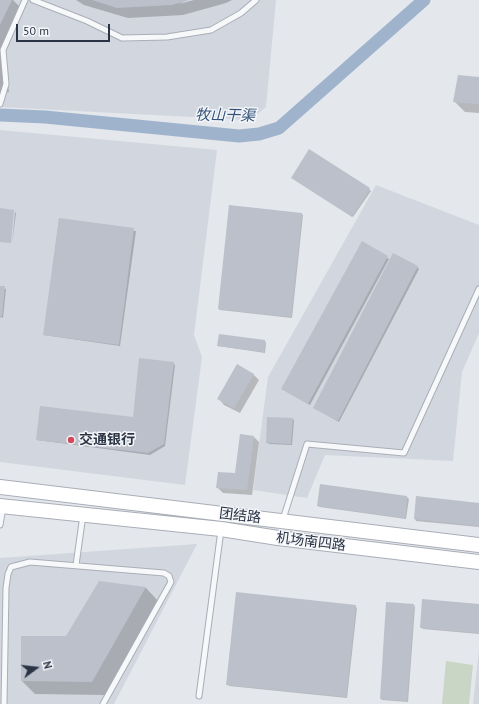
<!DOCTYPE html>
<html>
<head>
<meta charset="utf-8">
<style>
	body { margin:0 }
	#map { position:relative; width:479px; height:704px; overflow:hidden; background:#e4e7ec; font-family:"PT Sans",sans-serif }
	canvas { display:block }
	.north { position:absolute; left:16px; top:648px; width:40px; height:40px; -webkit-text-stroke:3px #f4f6f9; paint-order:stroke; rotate:75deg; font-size:11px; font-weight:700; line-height:16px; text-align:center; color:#2b3445 }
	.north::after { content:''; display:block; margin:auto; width:14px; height:18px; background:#2b3445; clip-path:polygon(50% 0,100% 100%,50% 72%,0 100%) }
	.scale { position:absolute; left:16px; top:24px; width:94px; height:18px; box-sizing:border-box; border:2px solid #2b3445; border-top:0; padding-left:5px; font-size:12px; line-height:14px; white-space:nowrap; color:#2b3445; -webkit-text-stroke:3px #f4f6f9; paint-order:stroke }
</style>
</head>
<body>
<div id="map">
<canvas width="479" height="704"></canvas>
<div class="north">N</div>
<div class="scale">50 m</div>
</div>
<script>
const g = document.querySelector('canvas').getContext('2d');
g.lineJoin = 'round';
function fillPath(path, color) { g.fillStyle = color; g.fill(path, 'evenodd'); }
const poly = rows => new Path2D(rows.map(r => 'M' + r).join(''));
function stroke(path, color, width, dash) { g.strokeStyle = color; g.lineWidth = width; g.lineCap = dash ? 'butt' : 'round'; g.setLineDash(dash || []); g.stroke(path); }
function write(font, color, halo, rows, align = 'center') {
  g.font = font + ' "PT Sans","Noto Sans SC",sans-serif'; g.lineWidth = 3; g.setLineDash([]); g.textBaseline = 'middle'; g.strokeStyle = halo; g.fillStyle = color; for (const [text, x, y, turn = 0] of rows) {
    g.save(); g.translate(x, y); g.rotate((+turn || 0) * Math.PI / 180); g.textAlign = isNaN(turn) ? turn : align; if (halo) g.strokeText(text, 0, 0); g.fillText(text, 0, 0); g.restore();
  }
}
fillPath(poly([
	[0,0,276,0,266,107,250,120,0,107],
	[0,130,217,150,194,335,202,357,185,485,0,462],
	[376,185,479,225,479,333,462,372,453,461,325,455,307,498,253,490,268,377],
	[197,544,114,704,0,704,0,558],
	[479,650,479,704,473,704]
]), '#d2d6de');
fillPath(poly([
	[446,661,473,665,469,704,442,704]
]), '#c9d6c5');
fillPath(poly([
	[0,0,13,0,20,7,6,36,3,52,9,92,0,94],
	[76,0,187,0,179,4,194,0,232,0,226,3,183,15,128,18,84,5],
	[479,78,479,113,465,112,454,101],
	[294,179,369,189,371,191,353,217],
	[15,212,16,213,12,244],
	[302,214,303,215,292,318,220,310,219,309],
	[59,219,136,231,120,346,44,335],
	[362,243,389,259,310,405,282,389],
	[417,267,419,269,339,422,316,409],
	[0,287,6,289,3,318,0,317],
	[265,341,266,343,265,353,218,346],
	[173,363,175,365,165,446,150,455,37,440,133,418],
	[253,374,259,380,240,413,224,405,219,399],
	[292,419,294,420,292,445,269,444,267,442],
	[254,437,259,442,252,495,223,493,217,487,236,474],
	[321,485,407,497,409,499,406,519,320,507,318,506],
	[417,497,479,504,479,527,416,521,415,519],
	[99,583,146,588,159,602,106,695,35,694,22,681,66,637],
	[414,605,415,607,408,702,382,700,381,699],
	[479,605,479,634,423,629,421,627],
	[355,606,357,608,347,698,229,686,227,684]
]), '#0003');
stroke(poly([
	[0,115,45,117,239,136,259,134,279,128,424,0]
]), '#9fb4cc', 13);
fillPath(poly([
	[0,0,12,0,0,25],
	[92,0,189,0,172,5,117,8],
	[458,75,479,77,479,104,453,102],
	[309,149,370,188,352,217,291,178],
	[229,205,302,213,291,317,218,309],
	[0,208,14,210,11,243,0,242],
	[59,218,134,228,119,345,43,335],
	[362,241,388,256,308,404,281,389],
	[393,253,418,266,338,421,313,408],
	[0,286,5,286,2,317,0,316],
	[219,334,265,340,264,352,217,346],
	[139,358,174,362,164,444,148,453,36,440,40,406,133,417],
	[237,364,254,374,234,408,217,399],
	[267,417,293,418,291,444,266,443],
	[240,434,254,436,247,490,216,488,218,472,235,473],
	[320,484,407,496,405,518,317,506],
	[416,496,479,503,479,526,414,519],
	[99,581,146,587,92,682,21,681,21,636,66,636],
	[236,592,356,605,346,697,226,685],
	[422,599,479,604,479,633,420,628],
	[386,602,414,604,407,701,380,699]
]), '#bbc0ca');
const lane = poly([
	[33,0,87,21,122,38,167,37,211,30,241,13,256,0],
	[0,104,6,84,3,50,25,0],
	[284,516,307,444,404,453,479,289],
	[0,525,3,507],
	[76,565,83,515],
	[199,696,221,530],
	[4,704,6,588,8,574,11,567,30,562,164,573,169,576,171,582,103,704]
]);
const secondary = poly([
	[0,487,479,545],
	[0,506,221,529,278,538,479,562]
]);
stroke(lane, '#a9aeb7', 7);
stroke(secondary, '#a9aeb7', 16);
stroke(lane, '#f7f8fa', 5);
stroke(secondary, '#fff', 14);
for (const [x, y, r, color] of [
	[71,440,4,"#d1495b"]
]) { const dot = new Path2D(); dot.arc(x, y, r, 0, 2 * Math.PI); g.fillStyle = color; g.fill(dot); stroke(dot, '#f4f6f9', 1.5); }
write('bold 14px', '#2b3445', '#f4f6f9', [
	["交通银行",79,440]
], 'left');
write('14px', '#2b3445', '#f4f6f9', [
	["团结路",240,516,7],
	["机场南四路",311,542,7]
]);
write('italic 15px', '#34527a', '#f4f6f9', [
	["牧山干渠",225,116,1]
]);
</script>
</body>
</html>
